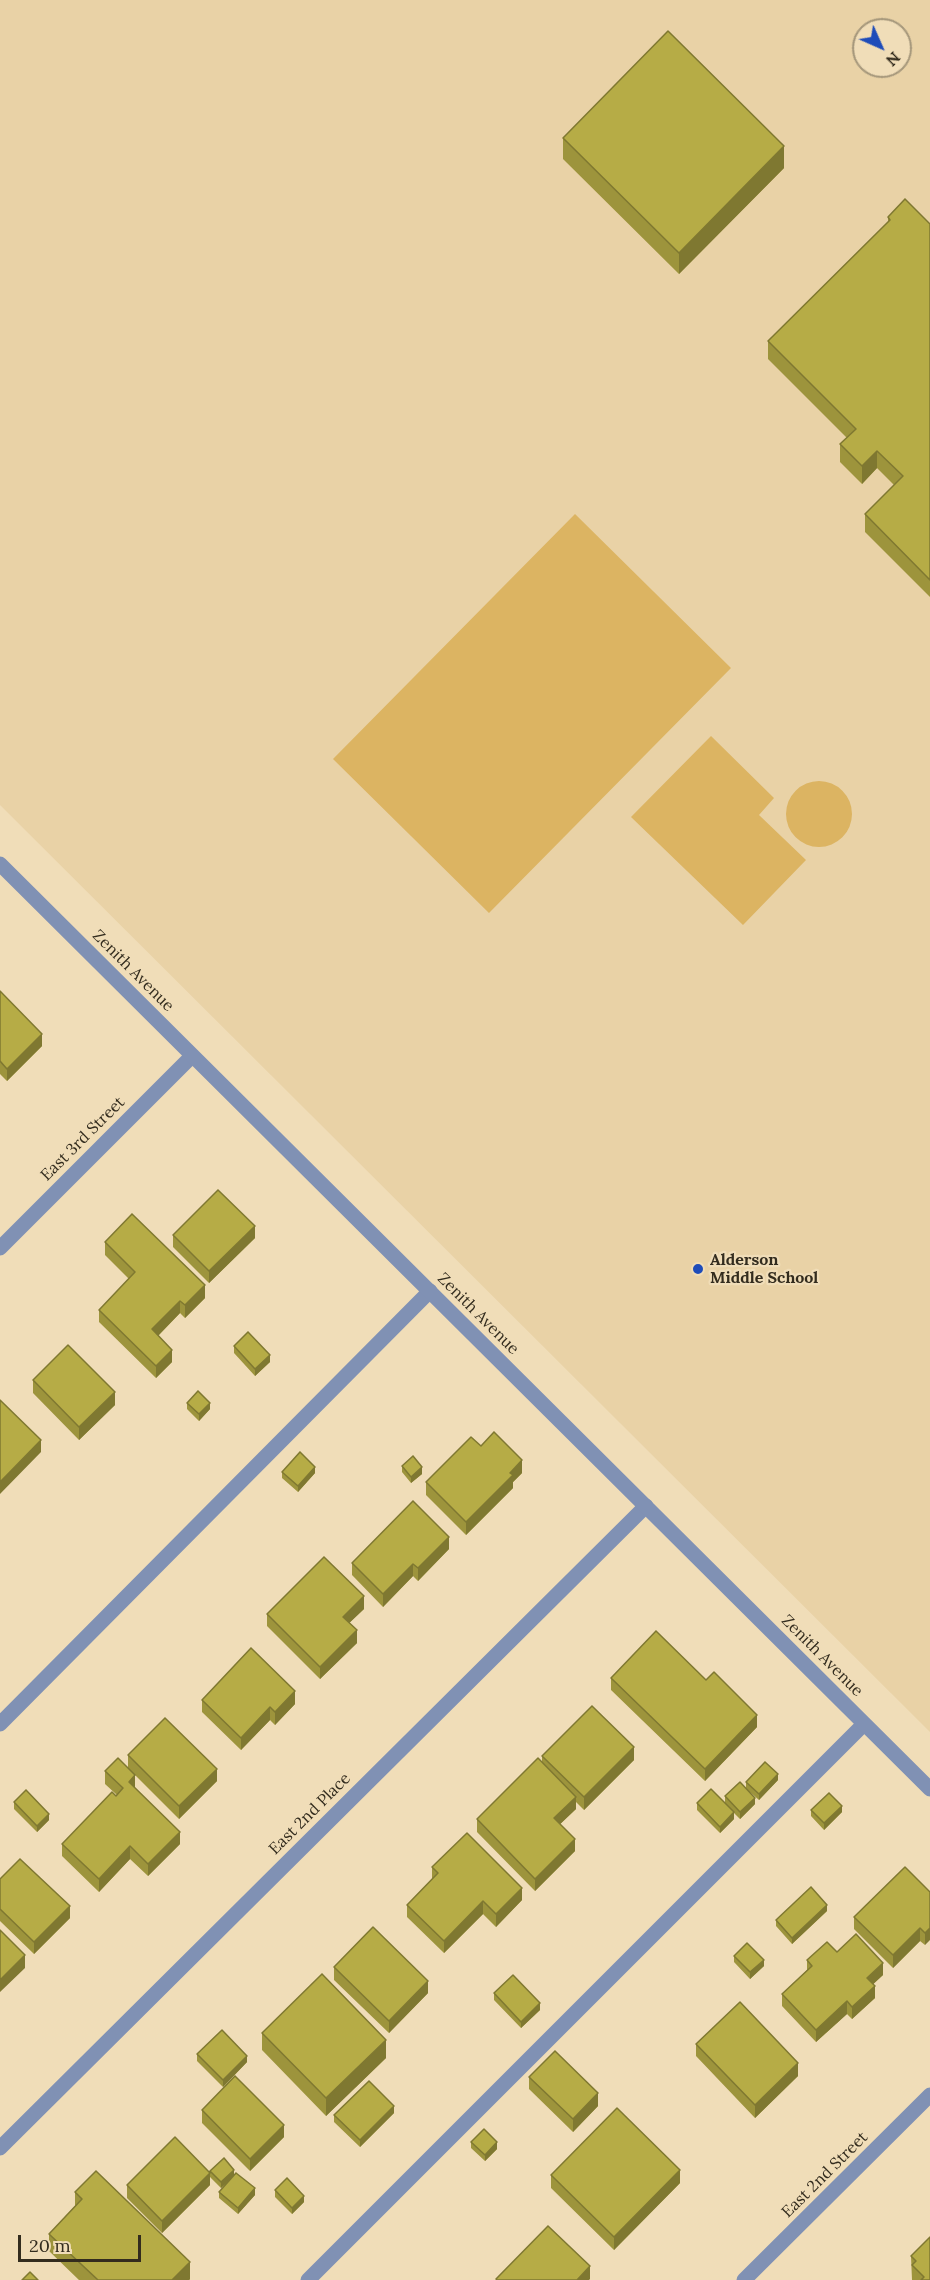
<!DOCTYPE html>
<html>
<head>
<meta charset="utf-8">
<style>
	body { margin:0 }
	#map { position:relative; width:930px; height:2280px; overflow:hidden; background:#f0ddb8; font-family:Lora,serif }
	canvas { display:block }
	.north { position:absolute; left:852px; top:18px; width:60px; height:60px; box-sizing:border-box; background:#f0ddb8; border:2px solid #a4967a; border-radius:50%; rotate:135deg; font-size:16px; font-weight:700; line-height:24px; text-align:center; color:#332c1e }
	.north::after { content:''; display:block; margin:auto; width:21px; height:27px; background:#1e4cb9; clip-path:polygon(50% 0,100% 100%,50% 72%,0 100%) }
	.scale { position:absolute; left:18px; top:2235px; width:123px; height:27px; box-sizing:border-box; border:3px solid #332c1e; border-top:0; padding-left:8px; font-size:18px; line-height:21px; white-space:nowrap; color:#332c1e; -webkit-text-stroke:4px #f0ddb8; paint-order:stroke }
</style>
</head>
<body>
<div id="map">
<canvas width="930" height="2280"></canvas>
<div class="north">N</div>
<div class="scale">20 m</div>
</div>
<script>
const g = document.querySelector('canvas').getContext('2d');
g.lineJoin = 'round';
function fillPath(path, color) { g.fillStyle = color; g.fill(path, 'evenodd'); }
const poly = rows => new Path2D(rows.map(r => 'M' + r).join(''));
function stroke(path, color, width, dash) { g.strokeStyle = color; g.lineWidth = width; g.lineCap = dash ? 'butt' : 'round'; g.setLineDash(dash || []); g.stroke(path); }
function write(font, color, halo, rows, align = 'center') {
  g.font = font + ' Lora,serif'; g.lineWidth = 4.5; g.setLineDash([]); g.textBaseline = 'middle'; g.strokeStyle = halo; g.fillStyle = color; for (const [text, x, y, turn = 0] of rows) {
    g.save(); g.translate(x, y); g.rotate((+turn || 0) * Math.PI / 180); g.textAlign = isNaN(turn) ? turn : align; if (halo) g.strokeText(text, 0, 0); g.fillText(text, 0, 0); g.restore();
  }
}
fillPath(poly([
	[0,0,930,0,930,1732,0,805],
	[864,30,900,30,900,66,864,66]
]), '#e9d2a6');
fillPath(poly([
	[575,514,731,668,489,913,333,759],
	[711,736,774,798,759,815,806,860,743,925,631,817],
	'786 814a33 33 0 1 1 66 0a33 33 0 1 1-66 0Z'
]), '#dcb462');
stroke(poly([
	[0,1724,430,1291],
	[308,2280,864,1724]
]), '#8091b4', 15);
stroke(poly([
	[0,1248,192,1056],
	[0,2148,646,1506],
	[744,2280,930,2095]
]), '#8091b4', 15);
stroke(poly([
	[0,864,930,1789]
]), '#8091b4', 15);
fillPath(poly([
	[563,138,784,168,679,274,563,159],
	[888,217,930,224,930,597,865,532,865,514,894,485,877,468,862,484,840,462,840,444,847,438,768,359,768,341,888,222],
	[0,991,42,1046,7,1081,0,1074],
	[173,1235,255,1238,209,1283,173,1247],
	[105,1242,205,1298,185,1318,180,1313,158,1336,172,1362,156,1378,99,1322,99,1310,129,1279,105,1255],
	[234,1346,270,1362,255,1376,234,1353],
	[33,1380,115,1405,79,1440,33,1393],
	[187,1403,210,1409,199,1421,187,1409],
	[481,1446,522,1473,513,1482,513,1488,466,1535,426,1495,426,1482],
	[402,1466,422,1474,411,1483,402,1472],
	[282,1472,315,1473,298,1492,282,1478],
	[449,1549,418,1581,413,1576,383,1607,352,1575,352,1563],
	[364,1609,349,1623,357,1643,320,1679,267,1626,267,1614],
	[611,1678,706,1680,757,1727,705,1781,611,1690],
	[202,1700,295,1704,275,1725,270,1720,241,1750,202,1712],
	[128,1755,217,1781,179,1819,135,1775,135,1788,180,1844,148,1876,130,1859,99,1892,62,1856,62,1844,117,1795,105,1784,105,1771,128,1767],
	[542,1756,634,1760,584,1810,576,1802,576,1809,560,1824,575,1851,535,1891,477,1832,477,1819,542,1762],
	[778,1780,759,1800,750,1792,755,1804,740,1819,734,1813,734,1819,720,1833,697,1810,697,1803,725,1803,725,1796,746,1788,746,1782],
	[14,1802,49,1820,37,1832,14,1809],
	[811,1810,842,1812,824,1830,811,1816],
	[432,1867,522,1900,496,1927,483,1914,444,1953,407,1917,407,1905,432,1879],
	[0,1879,70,1918,34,1954,0,1921],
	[930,1892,925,1945,920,1941,893,1968,854,1929,854,1917],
	[827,1911,792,1944,776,1926,776,1920],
	[837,1952,883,1975,873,1984,875,1998,852,2019,847,2014,816,2042,782,2006,782,1994,807,1970,807,1960],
	[734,1956,764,1966,750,1979,734,1962],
	[334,1967,428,1993,389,2033,334,1980],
	[494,1993,540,2010,521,2028,494,2000],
	[262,2033,386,2058,326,2116,262,2050],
	[696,2044,798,2076,755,2118,696,2056],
	[197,2054,247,2062,223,2087,197,2061],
	[529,2077,598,2106,573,2132,529,2089],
	[202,2110,284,2137,250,2171,202,2123],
	[394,2113,360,2147,334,2122,334,2115],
	[471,2142,497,2149,485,2161,471,2148],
	[210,2171,234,2174,255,2195,238,2214,219,2198,219,2192,227,2183,221,2188,210,2177],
	[551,2175,680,2183,614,2250,551,2188],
	[127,2185,210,2185,162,2233,127,2198],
	[275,2190,304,2202,292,2214,275,2197],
	[75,2192,190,2279,189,2280,79,2280,49,2251,49,2234,75,2206],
	[930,2237,930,2280,912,2280,911,2256]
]), '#9d943c');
fillPath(poly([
	[784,146,784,168,679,274,679,253],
	[877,451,877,468,862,484,862,466],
	[42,1034,42,1046,7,1081,7,1069],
	[255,1226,255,1238,209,1283,209,1271],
	[205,1285,205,1298,185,1318,185,1305],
	[180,1301,180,1313,152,1342,152,1329],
	[172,1350,172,1362,156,1378,156,1366],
	[270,1355,270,1362,255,1376,255,1369],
	[115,1392,115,1405,79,1440,79,1427],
	[210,1403,210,1409,199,1421,199,1414],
	[41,1440,41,1452,0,1494,0,1482],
	[522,1460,522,1473,513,1482,513,1488,466,1535,466,1522,510,1473],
	[315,1467,315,1473,298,1492,298,1486],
	[422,1467,422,1474,411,1483,411,1477],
	[449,1537,449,1549,418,1581,418,1568],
	[413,1564,413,1576,383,1607,383,1594],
	[364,1596,364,1609,343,1629,343,1617],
	[357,1630,357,1643,320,1679,320,1667],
	[295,1691,295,1704,275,1725,275,1712],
	[270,1707,270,1720,241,1750,241,1738],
	[757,1715,757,1727,705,1781,705,1769],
	[634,1747,634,1760,584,1810,584,1797],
	[217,1769,217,1781,179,1819,179,1806],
	[778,1774,778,1780,759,1800,759,1794],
	[135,1775,135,1787,129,1794,129,1782],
	[576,1797,576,1809,554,1830,554,1818],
	[755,1798,755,1804,740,1819,740,1812],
	[842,1806,842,1812,824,1830,824,1823],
	[734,1812,734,1819,720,1833,720,1827],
	[49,1814,49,1820,37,1832,37,1826],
	[180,1832,180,1844,148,1876,148,1864],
	[575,1839,575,1851,535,1891,535,1879],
	[130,1846,130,1859,99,1892,99,1879],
	[522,1888,522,1900,496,1927,496,1914],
	[483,1901,483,1914,444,1953,444,1941],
	[827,1905,827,1911,792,1944,792,1938],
	[70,1906,70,1918,34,1954,34,1942],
	[920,1928,920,1941,893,1968,893,1955],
	[930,1928,930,1940,925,1945,925,1933],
	[25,1955,25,1968,0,1992,0,1980],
	[764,1960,764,1966,750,1979,750,1972],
	[883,1963,883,1975,867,1990,867,1978],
	[428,1981,428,1993,389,2033,389,2021],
	[875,1986,875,1998,852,2019,852,2007],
	[847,2001,847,2014,816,2042,816,2030],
	[540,2003,540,2010,521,2028,521,2022],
	[386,2040,386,2058,326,2116,326,2098],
	[247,2056,247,2062,223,2087,223,2080],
	[798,2063,798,2076,755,2118,755,2105],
	[598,2093,598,2106,573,2132,573,2119],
	[394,2106,394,2113,360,2147,360,2140],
	[284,2125,284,2137,250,2171,250,2159],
	[497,2142,497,2149,485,2161,485,2155],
	[234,2170,234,2176,221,2188,221,2182],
	[680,2170,680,2183,614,2250,614,2237],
	[210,2173,210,2185,162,2233,162,2221],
	[255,2188,255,2195,238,2214,238,2208],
	[304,2196,304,2202,292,2214,292,2208],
	[190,2262,190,2279,189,2280,172,2280],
	[590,2266,590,2279,589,2280,577,2280]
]), '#7f7831');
const building = poly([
	[668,31,784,146,679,253,563,138,668,31],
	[905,199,930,224,930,580,865,514,903,476,877,451,862,466,840,444,856,429,768,341,890,220,888,217,905,199],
	[0,991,42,1034,7,1069,0,1061,0,991],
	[218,1190,255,1226,209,1271,173,1235,218,1190],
	[132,1214,205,1285,185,1305,180,1301,152,1329,172,1350,156,1366,99,1310,135,1272,105,1242,132,1214],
	[248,1332,270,1355,255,1369,234,1346,248,1332],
	[68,1345,115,1392,79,1427,33,1380,68,1345],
	[198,1391,210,1403,199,1414,187,1403,198,1391],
	[0,1400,41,1440,0,1482,0,1400],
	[494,1432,522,1460,510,1473,513,1475,466,1522,426,1482,471,1437,481,1446,494,1432],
	[300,1452,315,1467,298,1486,282,1472,300,1452],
	[413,1456,422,1467,411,1477,402,1466,413,1456],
	[413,1501,449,1537,418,1568,413,1564,383,1594,352,1563,413,1501],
	[324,1557,364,1596,343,1617,357,1630,320,1667,267,1614,324,1557],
	[656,1631,706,1680,714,1672,757,1715,705,1769,611,1678,656,1631],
	[251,1648,295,1691,275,1712,270,1707,241,1738,202,1700,251,1648],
	[592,1706,634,1747,584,1797,542,1756,592,1706],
	[165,1718,217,1769,179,1806,128,1755,165,1718],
	[118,1758,135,1775,129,1782,180,1832,148,1864,130,1846,99,1879,62,1844,112,1792,116,1796,123,1788,105,1771,118,1758],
	[538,1758,576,1797,554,1818,575,1839,535,1879,477,1819,538,1758],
	[765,1762,778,1774,759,1794,746,1782,765,1762],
	[740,1782,755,1798,740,1812,725,1796,740,1782],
	[711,1789,734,1812,720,1827,697,1803,711,1789],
	[26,1790,49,1814,37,1826,14,1802,26,1790],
	[829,1793,842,1806,824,1823,811,1810,829,1793],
	[467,1833,522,1888,496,1914,483,1901,444,1941,407,1905,438,1873,432,1867,467,1833],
	[20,1859,70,1906,34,1942,0,1909,0,1879,20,1859],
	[905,1867,930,1892,930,1928,925,1933,920,1928,893,1955,854,1917,905,1867],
	[811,1887,827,1905,792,1938,776,1920,811,1887],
	[373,1927,428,1981,389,2021,334,1967,373,1927],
	[0,1930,25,1955,0,1980,0,1930],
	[856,1934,883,1963,867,1978,875,1986,852,2007,847,2001,816,2030,782,1994,812,1966,807,1960,827,1942,837,1952,856,1934],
	[747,1943,764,1960,750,1972,734,1956,747,1943],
	[322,1974,386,2040,326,2098,262,2033,322,1974],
	[513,1975,540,2003,521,2022,494,1993,513,1975],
	[740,2002,798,2063,755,2105,696,2044,740,2002],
	[222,2030,247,2056,223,2080,197,2054,222,2030],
	[555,2051,598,2093,573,2119,529,2077,555,2051],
	[235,2076,284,2125,250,2159,202,2110,235,2076],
	[369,2081,394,2106,360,2140,334,2115,369,2081],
	[617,2108,680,2170,614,2237,551,2175,617,2108],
	[484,2129,497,2142,485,2155,471,2142,484,2129],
	[175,2137,210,2173,162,2221,127,2185,175,2137],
	[224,2158,234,2170,221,2182,210,2171,224,2158],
	[96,2171,190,2262,172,2280,98,2280,49,2234,82,2199,75,2192,96,2171],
	[236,2173,255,2188,238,2208,219,2192,236,2173],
	[287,2178,304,2196,292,2208,275,2190,287,2178],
	[548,2226,590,2266,577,2280,497,2280,496,2279,548,2226],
	[930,2237,930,2280,921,2280,924,2277,912,2265,916,2261,911,2256,930,2237],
	[30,2272,38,2280,22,2280,30,2272]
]);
fillPath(building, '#b6ac46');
stroke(building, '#7f7831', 1.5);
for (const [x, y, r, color] of [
	[698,1269,6,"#1e4cb9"]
]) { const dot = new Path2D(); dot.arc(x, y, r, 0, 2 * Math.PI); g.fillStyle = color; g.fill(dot); stroke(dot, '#f0ddb8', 2); }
write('16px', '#332c1e', '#f0ddb8', [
	["Zenith Avenue",133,971,45],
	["East 3rd Street",83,1139,-45],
	["Zenith Avenue",478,1314,45],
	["Zenith Avenue",822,1656,45],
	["East 2nd Place",310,1814,-45],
	["East 2nd Street",825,2175,-45]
]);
write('bold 16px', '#332c1e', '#f0ddb8', [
	["Alderson",710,1260],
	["Middle School",710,1278]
], 'left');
</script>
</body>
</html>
